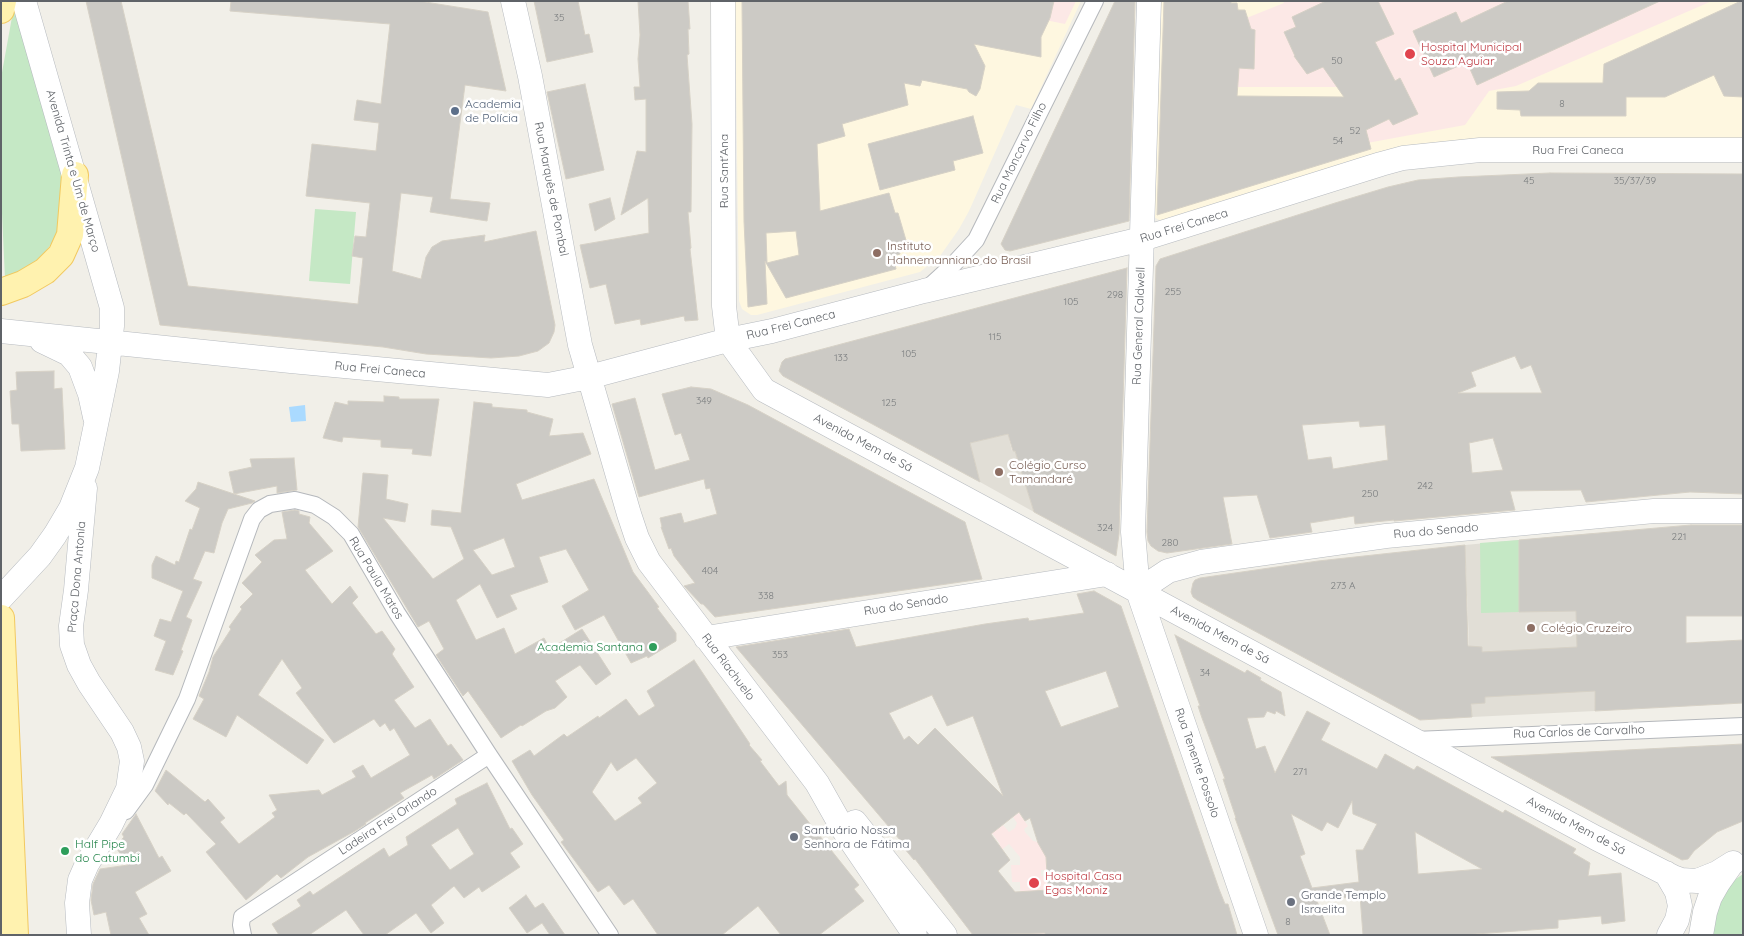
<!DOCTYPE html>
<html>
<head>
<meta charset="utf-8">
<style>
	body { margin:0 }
	#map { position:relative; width:1744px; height:936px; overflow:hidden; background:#f1efe8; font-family:Quicksand,sans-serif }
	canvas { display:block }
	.frame { position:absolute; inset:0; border:2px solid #5f6368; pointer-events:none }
</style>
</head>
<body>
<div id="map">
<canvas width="1744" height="936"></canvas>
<div class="frame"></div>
</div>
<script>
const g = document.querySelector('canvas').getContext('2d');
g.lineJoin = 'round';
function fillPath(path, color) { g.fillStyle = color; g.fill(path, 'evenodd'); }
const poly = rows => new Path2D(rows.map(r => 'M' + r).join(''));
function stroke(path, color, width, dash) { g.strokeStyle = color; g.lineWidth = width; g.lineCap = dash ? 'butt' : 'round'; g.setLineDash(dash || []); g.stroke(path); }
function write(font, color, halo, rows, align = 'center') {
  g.font = font + ' Quicksand,sans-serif'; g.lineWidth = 5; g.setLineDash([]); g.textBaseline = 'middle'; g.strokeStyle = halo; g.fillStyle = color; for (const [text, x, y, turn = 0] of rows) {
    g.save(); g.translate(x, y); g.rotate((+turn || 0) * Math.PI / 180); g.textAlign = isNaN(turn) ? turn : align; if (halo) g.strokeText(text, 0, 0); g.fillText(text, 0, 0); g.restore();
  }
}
fillPath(poly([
	[735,1,1081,1,1031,109,1016,105,969,211,959,229,940,256,920,272,757,315,751,315,742,309,739,301],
	[1160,1,1743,1,1743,138,1490,140,1394,150,1365,156,1161,221,1154,217]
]), '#fef7e0');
fillPath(poly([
	[1008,434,1012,451,1015,451,1034,512,980,482,970,443],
	[1594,533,1595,711,1472,717,1465,545]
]), '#e1ded6');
fillPath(poly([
	[951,1,1076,1,1065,24],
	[1283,1,1712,1,1516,86,1489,91,1465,125,1367,143,1353,87,1228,87,1239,21,1284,3],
	[1019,813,1028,826,1024,829,1025,832,1033,841,1038,842,1046,856,1047,870,1041,870,1041,876,1047,876,1048,884,1048,890,1042,890,1045,935,1015,935,1014,912,1021,911,1020,882,1012,882,1011,865,1020,865,1020,857,1009,844,943,896,933,883,944,875,991,850,1000,844,992,833,1003,825,1009,832,1015,828,1017,823,1013,817]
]), '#fce8e6');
fillPath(poly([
	[14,6,49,122,67,197,56,237,49,247,40,258,26,269,5,279,1,191,1,78],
	[315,209,356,212,350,284,309,281],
	[1519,540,1519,612,1481,613,1480,543],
	[1743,874,1743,935,1707,935,1709,922,1733,881]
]), '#c5e8c5');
fillPath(poly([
	[305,405,306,421,291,422,289,407]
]), '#aadaff');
const building = poly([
	[86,1,121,1,188,286,358,304,363,258,352,256,355,236,366,237,370,203,306,196,312,144,376,151,379,123,354,120,357,100,381,104,390,24,230,11,231,1,419,1,488,12,506,91,465,85,450,199,490,203,487,221,430,212,433,197,401,193,392,271,421,279,426,257,432,247,442,241,485,235,484,242,536,231,555,325,554,332,549,343,538,351,519,356,491,358,426,354,383,347,160,325,86,1],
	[534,1,578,1,585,35,589,34,593,52,547,62,534,1],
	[638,1,688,1,690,29,688,29,689,54,687,55,692,124,691,212,688,212,691,248,690,249,698,320,685,321,684,316,641,325,640,319,615,324,606,284,590,288,580,245,649,233,648,198,621,215,637,151,646,152,646,99,635,100,634,87,640,87,638,59,640,35,638,1],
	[742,1,1054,1,1050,18,1041,37,1041,57,974,44,985,66,980,89,976,96,969,92,967,89,922,80,920,86,904,83,908,105,842,124,845,136,817,144,820,211,889,193,895,213,898,213,908,247,899,250,900,254,893,256,896,269,786,298,765,261,767,304,748,307,744,221,742,1],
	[796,231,799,255,767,263,766,233,796,231],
	[1115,1,1135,1,1129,221,1010,251,1005,250,1001,244,1115,1],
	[1164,1,1231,1,1231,3,1237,3,1238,10,1245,10,1251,29,1255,30,1254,69,1239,68,1237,96,1344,97,1323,67,1307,74,1294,56,1295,56,1284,32,1296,27,1292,17,1326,1,1378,1,1394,34,1375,42,1395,81,1400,78,1418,114,1393,125,1389,119,1366,130,1371,149,1157,215,1164,1],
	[1508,1,1660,1,1477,85,1467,62,1434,77,1413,31,1456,12,1461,23,1508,1],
	[1741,1,1743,1,1743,97,1724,96,1714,75,1665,97,1626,97,1626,116,1521,116,1520,110,1497,109,1497,92,1529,91,1538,83,1603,83,1604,64,1741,1],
	[585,84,604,170,566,179,547,92,585,84],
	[973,116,983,153,953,161,955,170,880,190,868,144,973,116],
	[1550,173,1743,174,1743,494,1690,492,1586,502,1581,490,1510,491,1515,510,1394,521,1394,520,1355,524,1354,516,1310,523,1312,532,1270,538,1257,495,1223,497,1232,544,1167,553,1158,551,1151,546,1148,541,1147,532,1156,266,1160,259,1335,203,1388,187,1418,180,1458,177,1550,173],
	[1515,356,1521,369,1531,365,1542,393,1458,393,1476,386,1471,372,1515,356],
	[1359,421,1360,427,1385,425,1388,460,1333,469,1331,457,1308,460,1302,425,1359,421],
	[1493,438,1503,470,1472,473,1469,443,1493,438],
	[610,198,615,219,595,231,589,204,610,198],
	[1127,268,1119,534,1116,556,1034,512,1015,451,1013,451,1008,434,970,443,980,482,783,376,779,371,782,362,785,359,1127,268],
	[54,371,54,389,62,388,65,449,21,451,19,424,12,424,10,391,17,390,16,372,54,371],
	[691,387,711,389,748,405,965,522,982,579,715,617,703,604,701,604,684,586,695,583,674,556,671,548,669,549,661,527,662,527,660,518,681,513,684,523,717,514,710,488,706,489,704,479,639,497,612,404,635,398,655,470,690,460,681,433,675,435,662,394,691,387],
	[384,396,399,397,399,399,439,399,431,456,412,454,413,449,381,447,381,440,343,437,342,442,323,438,335,402,348,405,348,401,384,402,384,396],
	[474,402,492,404,492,407,527,410,527,412,553,419,549,436,583,433,591,454,516,484,522,500,594,479,633,572,659,607,657,608,676,633,676,641,648,658,647,656,631,663,604,615,575,630,562,606,589,590,566,549,539,557,548,582,510,595,517,609,497,618,480,584,456,600,476,640,504,628,515,654,544,638,550,649,582,629,611,674,596,685,580,665,555,681,567,697,555,708,546,711,522,726,521,725,501,738,468,691,463,696,436,655,444,649,429,621,418,627,358,527,363,473,388,475,386,499,408,504,405,522,383,518,433,579,464,559,451,527,431,525,432,510,461,513,474,402],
	[504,538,515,567,492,575,473,550,504,538],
	[294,458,297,490,277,493,277,486,234,494,255,501,252,503,228,509,222,523,214,553,205,551,193,579,202,582,186,617,192,620,181,650,183,651,173,675,155,670,166,641,154,636,160,619,171,622,183,591,152,578,152,565,156,556,175,565,176,561,179,562,190,529,192,530,200,508,185,501,196,489,198,482,234,494,229,472,252,467,250,459,294,458],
	[295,510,299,511,299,514,310,517,309,523,333,551,305,570,332,604,350,586,358,597,352,603,376,634,382,631,395,649,392,654,414,687,394,700,415,728,430,719,448,746,451,744,463,760,434,779,432,775,400,793,404,798,365,823,366,824,355,831,308,857,281,878,277,874,246,900,206,852,216,844,186,813,184,815,169,803,168,805,155,791,166,770,205,802,208,799,225,818,220,822,239,844,275,817,272,813,277,810,269,795,319,790,322,795,356,777,352,771,363,765,371,778,410,755,394,728,390,731,385,723,380,727,374,719,334,743,296,693,302,688,282,659,258,695,324,740,307,764,237,715,226,737,193,719,204,699,199,696,209,672,213,657,231,629,229,627,242,609,240,607,253,594,242,583,262,562,255,555,274,540,287,539,282,512,295,510],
	[1691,525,1743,525,1743,616,1686,616,1686,643,1743,640,1743,703,1595,711,1595,691,1485,697,1485,703,1471,704,1472,717,1420,720,1197,600,1193,597,1191,592,1193,583,1195,580,1200,578,1318,561,1465,545,1468,646,1482,647,1482,652,1577,647,1576,611,1519,612,1519,540,1691,525],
	[1094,591,1121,606,1219,889,1225,904,1228,904,1237,935,1045,935,1045,933,973,935,915,859,914,860,904,848,906,847,736,647,849,629,856,647,985,624,1028,618,1029,621,1084,613,1077,594,1094,591],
	[1106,671,1119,707,1061,727,1045,691,1106,671],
	[932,695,947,726,973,716,1003,796,935,728,918,745,909,736,904,740,889,713,932,695],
	[1019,812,1025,821,1030,818,1038,843,1046,857,1048,890,1015,892,998,871,1010,860,991,834,1019,812],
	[1175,635,1245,673,1247,670,1261,678,1260,680,1281,692,1285,716,1276,711,1275,714,1267,711,1264,717,1247,718,1256,749,1265,746,1275,773,1307,711,1330,723,1321,740,1377,769,1385,754,1414,770,1417,766,1503,813,1505,810,1576,849,1573,853,1590,863,1588,876,1621,873,1625,921,1602,924,1601,916,1558,920,1558,928,1462,935,1363,935,1360,896,1317,901,1330,935,1278,935,1235,818,1236,818,1223,779,1225,779,1202,718,1198,706,1200,706,1175,635],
	[1352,801,1353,814,1377,824,1363,850,1356,850,1359,882,1312,888,1300,856,1305,854,1291,814,1322,831,1327,822,1338,828,1352,801],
	[1415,832,1482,869,1418,874,1415,832],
	[694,660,750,744,749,745,762,760,760,761,779,786,786,781,787,795,859,885,854,889,864,901,819,935,781,935,758,906,722,935,658,935,633,899,624,905,609,885,598,892,561,842,564,840,532,795,512,761,530,750,534,756,564,734,567,737,598,716,599,718,626,699,639,716,655,706,647,691,694,660],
	[636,758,657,783,638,798,642,803,615,821,592,792,611,762,617,771,636,758],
	[1743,744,1743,821,1717,832,1694,851,1688,859,1682,860,1491,757,1743,744],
	[487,783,510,829,512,828,523,844,510,853,520,867,482,892,479,887,464,898,454,886,431,905,444,923,431,933,416,913,385,935,364,935,346,910,309,935,279,935,272,924,301,906,297,900,310,891,313,895,384,848,389,857,408,845,406,837,457,804,455,799,487,783],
	[458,828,474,854,450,870,431,845,458,828],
	[136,814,159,858,162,856,171,871,135,892,147,914,139,918,149,935,111,935,106,912,94,915,91,900,93,884,100,869,128,865,115,846,124,837,122,834,136,814],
	[526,895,535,908,543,903,565,935,550,935,542,923,527,933,509,908,526,895]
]);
fillPath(building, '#cccac5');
stroke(building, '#d6d1c6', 1);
const street = poly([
	[928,288,952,266,976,240,1095,1],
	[1415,740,1743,726],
	[126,811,145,785,187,699,252,519,259,510,270,504,295,500,315,505,334,517,351,534,397,613,489,755,610,935],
	[243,935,241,925,242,917,489,755]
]);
const secondary = poly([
	[513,1,530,76,580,345,629,514,637,538,649,562,817,783,843,829,915,935],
	[723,1,724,306,728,340,764,390,1596,838,1673,877,1681,880,1697,881,1717,873,1733,863],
	[1149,1,1133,532,1138,591,1256,935],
	[1,331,291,361,548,385,589,377,728,340,772,331,924,291,1142,239,1381,164,1403,158,1480,150,1743,150],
	[42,341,69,354,80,367,90,394,95,417],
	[1138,591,1168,571,1201,562,1386,536,1654,511,1743,511],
	[1,598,40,556,55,535,71,508,87,468,107,371,112,326,112,308,24,1],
	[706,638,1107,574],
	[855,822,945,935],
	[1666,873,1677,892,1680,906,1677,920,1669,935],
	[79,935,77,903,80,880,87,864,111,824,128,789,132,761,129,747,122,732,89,683,79,665,72,645,71,626,76,590,85,488],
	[1701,935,1705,912,1710,897,1718,883,1730,866]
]);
const primary = poly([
	[1,10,3,1],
	[1,292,23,284,45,271,61,255,70,235,75,175],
	[1,618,15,935]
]);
stroke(street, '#b5b8bc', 18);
stroke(secondary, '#b6babf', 25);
stroke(primary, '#f2c960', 28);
stroke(street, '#fff', 16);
stroke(secondary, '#fff', 24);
stroke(primary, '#fff2af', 26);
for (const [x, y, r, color] of [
	[1410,54,6,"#e0444e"],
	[455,111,5,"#5c6f8a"],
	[877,253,5,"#8d6e63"],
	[999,472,5,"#8d6e63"],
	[1531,628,5,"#8d6e63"],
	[653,647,5,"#2e9e5b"],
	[794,837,5,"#6b7280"],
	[65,851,5,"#2e9e5b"],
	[1034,883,6,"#e0444e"],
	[1291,902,5,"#6b7280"]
]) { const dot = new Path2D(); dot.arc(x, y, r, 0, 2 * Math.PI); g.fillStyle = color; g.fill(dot); stroke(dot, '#fff', 2); }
write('10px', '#7a7d7f', null, [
	["35",559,18],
	["50",1337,61],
	["8",1562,104],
	["52",1355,131],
	["54",1338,141],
	["45",1529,181],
	["35/37/39",1635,181],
	["255",1173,292],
	["298",1115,295],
	["105",1071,302],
	["115",995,337],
	["105",909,354],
	["133",841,358],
	["349",704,401],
	["125",889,403],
	["242",1425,486],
	["250",1370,494],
	["324",1105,528],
	["221",1679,537],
	["280",1170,543],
	["404",710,571],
	["273 A",1343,586],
	["338",766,596],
	["353",780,655],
	["34",1205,673],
	["271",1300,772],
	["8",1288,922]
]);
write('12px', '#be3a42', '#fff', [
	["Hospital Municipal",1421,47],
	["Souza Aguiar",1421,61],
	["Hospital Casa",1045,876],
	["Egas Moniz",1045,890]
], 'left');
write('12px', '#4e5e75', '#fff', [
	["Academia",465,104],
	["de Polícia",465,118]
], 'left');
write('12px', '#5f6368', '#fff', [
	["Rua Frei Caneca",1578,150],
	["Rua Moncorvo Filho",1019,153,-64],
	["Avenida Trinta e Um de Março",73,171,74],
	["Rua Sant'Ana",724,171,-90],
	["Rua Marquês de Pombal",551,189,79],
	["Rua Frei Caneca",1184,226,-17],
	["Rua Frei Caneca",791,325,-14],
	["Rua General Caldwell",1139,326,-88],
	["Rua Frei Caneca",380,370,5],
	["Avenida Mem de Sá",863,443,28],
	["Rua do Senado",1436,531,-5],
	["Praça Dona Antonia",77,577,-85],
	["Rua Paula Matos",376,578,59],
	["Rua do Senado",906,605,-9],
	["Avenida Mem de Sá",1220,635,28],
	["Rua Riachuelo",728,667,53],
	["Rua Carlos de Carvalho",1579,732,-2],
	["Rua Tenente Possolo",1197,763,71],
	["Ladeira Frei Orlando",388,821,-33],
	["Avenida Mem de Sá",1576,826,28]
]);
write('12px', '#785e54', '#fff', [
	["Instituto",887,246],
	["Hahnemanniano do Brasil",887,260],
	["Colégio Curso",1009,465],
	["Tamandaré",1009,479],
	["Colégio Cruzeiro",1541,628]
], 'left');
write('12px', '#27864d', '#fff', [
	["Academia Santana",643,647],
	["Half Pipe",75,844,"left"],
	["do Catumbi",75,858,"left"]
], 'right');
write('12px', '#5b616d', '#fff', [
	["Santuário Nossa",804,830],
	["Senhora de Fátima",804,844],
	["Grande Templo",1301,895],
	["Israelita",1301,909]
], 'left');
</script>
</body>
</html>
